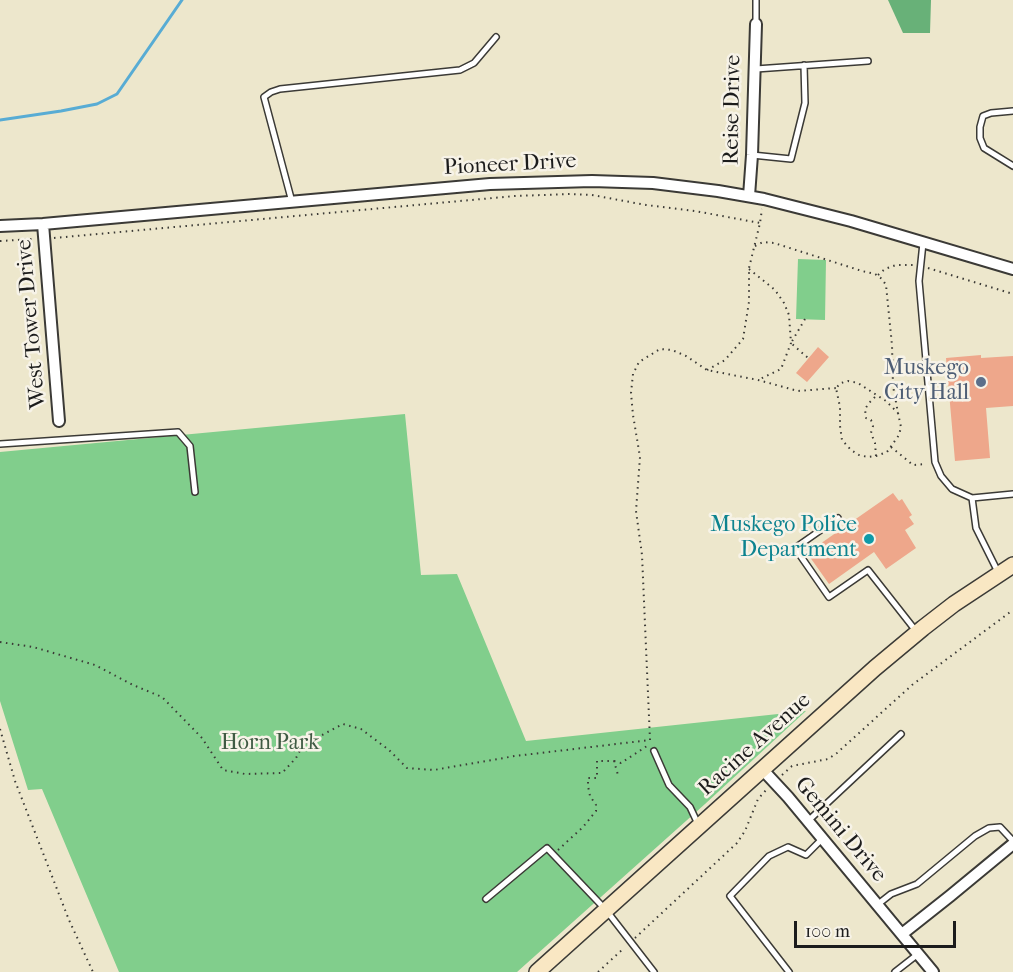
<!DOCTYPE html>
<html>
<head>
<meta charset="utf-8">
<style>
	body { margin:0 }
	#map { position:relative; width:1013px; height:972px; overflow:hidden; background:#ede7cc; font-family:"IM FELL French Canon",serif }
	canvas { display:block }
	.scale { position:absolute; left:794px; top:921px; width:162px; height:27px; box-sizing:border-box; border:3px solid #1c1c1c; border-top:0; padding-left:8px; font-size:18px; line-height:21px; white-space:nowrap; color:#1c1c1c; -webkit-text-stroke:4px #f7f3e8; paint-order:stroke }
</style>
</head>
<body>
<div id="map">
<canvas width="1013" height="972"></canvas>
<div class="scale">100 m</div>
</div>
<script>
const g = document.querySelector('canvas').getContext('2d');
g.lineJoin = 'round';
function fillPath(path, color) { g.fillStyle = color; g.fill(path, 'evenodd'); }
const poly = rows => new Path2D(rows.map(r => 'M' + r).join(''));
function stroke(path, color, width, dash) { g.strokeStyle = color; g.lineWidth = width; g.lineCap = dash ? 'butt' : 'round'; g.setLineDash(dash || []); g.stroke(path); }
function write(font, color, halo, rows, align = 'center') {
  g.font = font + ' "IM FELL French Canon",serif'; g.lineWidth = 5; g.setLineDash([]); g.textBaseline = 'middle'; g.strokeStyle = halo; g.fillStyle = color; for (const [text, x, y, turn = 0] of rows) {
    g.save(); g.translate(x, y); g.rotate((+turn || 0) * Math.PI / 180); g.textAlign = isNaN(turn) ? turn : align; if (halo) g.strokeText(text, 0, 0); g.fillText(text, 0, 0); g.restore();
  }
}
fillPath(poly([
	[798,259,826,260,825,320,796,319],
	[405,414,421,575,457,574,526,741,806,711,705,804,517,972,119,972,42,789,28,790,0,701,0,452]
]), '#81ce8c');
fillPath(poly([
	[888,0,931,0,930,33,903,33]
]), '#68b178');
stroke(poly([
	[0,120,61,111,97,104,117,94,182,0]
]), '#58acd4', 3);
fillPath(poly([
	[818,347,829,357,807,382,796,373],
	[981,355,981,358,1013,356,1013,406,986,408,990,458,955,461,946,358],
	[893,493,899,501,902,499,912,515,909,517,914,524,905,530,916,548,886,569,874,552,829,584,807,553]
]), '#eea78b');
const service = poly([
	[756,24,756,0],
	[756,69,868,61],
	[1013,111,991,113,983,116,980,127,980,138,984,148,1013,166],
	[752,155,791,159,805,103,804,65],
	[292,202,264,97,271,92,280,89,460,70,474,63,496,37],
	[923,243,919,281,935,462,941,476,952,489,972,498,976,528,998,572],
	[0,444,178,432,190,446,195,492],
	[972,498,1013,494],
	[838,518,795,548,829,597,868,570,916,631],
	[654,751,669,785,690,807,698,824],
	[808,821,901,734],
	[486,899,547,848,606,910,654,972],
	[877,905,891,894,917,884,975,836,989,828,1000,827,1013,841],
	[789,972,730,896,769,856,788,847,806,855,822,839],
	[895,972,918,954]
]);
const minor = poly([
	[749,196,752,155,756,24],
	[43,224,59,421],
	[0,226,43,224,490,184,592,181,653,183,718,191,764,199,851,221,1013,269],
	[762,769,788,797,933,972],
	[902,934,950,896,1013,844]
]);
const secondary = poly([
	[537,972,875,668,923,628,954,604,1013,565]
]);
stroke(service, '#3b3a36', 8);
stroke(minor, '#3b3a36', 14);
stroke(secondary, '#3b3a36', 18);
stroke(poly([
	[54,238,515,196,570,194,592,195,646,205,695,211,760,223],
	[0,241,33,239],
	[755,246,763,242,774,243,862,271,875,274,882,279,886,285,892,345,893,386,898,413,901,427,899,435,887,452,876,456,868,457,859,455,851,450,842,440,840,426,840,407,836,388,841,383,848,381,858,383,886,401,898,413],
	[928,268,1013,294],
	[749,269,775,290,784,303,789,315,791,343,781,369,758,380],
	[878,275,885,269,896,265,913,265],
	[805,319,791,343,808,358],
	[707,370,725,360,743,339,749,302,749,268,760,223,762,209],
	[891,447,913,465,926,464],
	[876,456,875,443,871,433,873,426,871,420,866,418,865,409,869,403,876,396],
	[0,642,33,647,95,665,133,685,162,697,202,738,223,770,245,774,282,773,296,758,303,745,343,724,361,729,389,750,407,768,434,770,515,756,650,740],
	[0,729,15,781,69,920,93,972],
	[650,740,642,555,636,511,640,457,633,415,631,393,633,374,639,362,660,349,672,350,686,356,707,370,758,380,798,391,836,388],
	[614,761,621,763,647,746],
	[782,775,792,766,828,759,837,753,912,685,1013,610],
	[558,850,583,827,596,811,596,805,590,796,588,786,588,778,597,778,597,761,614,761,618,775],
	[635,938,737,843,745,831,758,799,767,789],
	[598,972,624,948]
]), '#3b3a36', 2, [1.5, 4.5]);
stroke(service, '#fff', 5);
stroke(minor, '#fff', 10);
stroke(secondary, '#f9e7c3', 15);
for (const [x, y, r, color] of [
	[981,382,6,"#5c6f8a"],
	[869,539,6,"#0f9aa8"]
]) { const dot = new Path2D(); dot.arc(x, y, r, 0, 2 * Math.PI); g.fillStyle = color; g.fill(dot); stroke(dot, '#f7f3e8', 2); }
write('22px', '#1c1c1c', '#f7f3e8', [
	["Reise Drive",733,110,-89],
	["Pioneer Drive",510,165,-3],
	["West Tower Drive",32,324,-95],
	["Racine Avenue",755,745,-42],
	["Gemini Drive",840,830,50]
]);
write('22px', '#4e5e75', '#f7f3e8', [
	["Muskego",969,369],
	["City Hall",969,394]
], 'right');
write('22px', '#0d838f', '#f7f3e8', [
	["Muskego Police",857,526],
	["Department",857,551]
], 'right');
write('22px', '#3f5a43', '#f7f3e8', [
	["Horn Park",270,744]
]);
</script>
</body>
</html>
